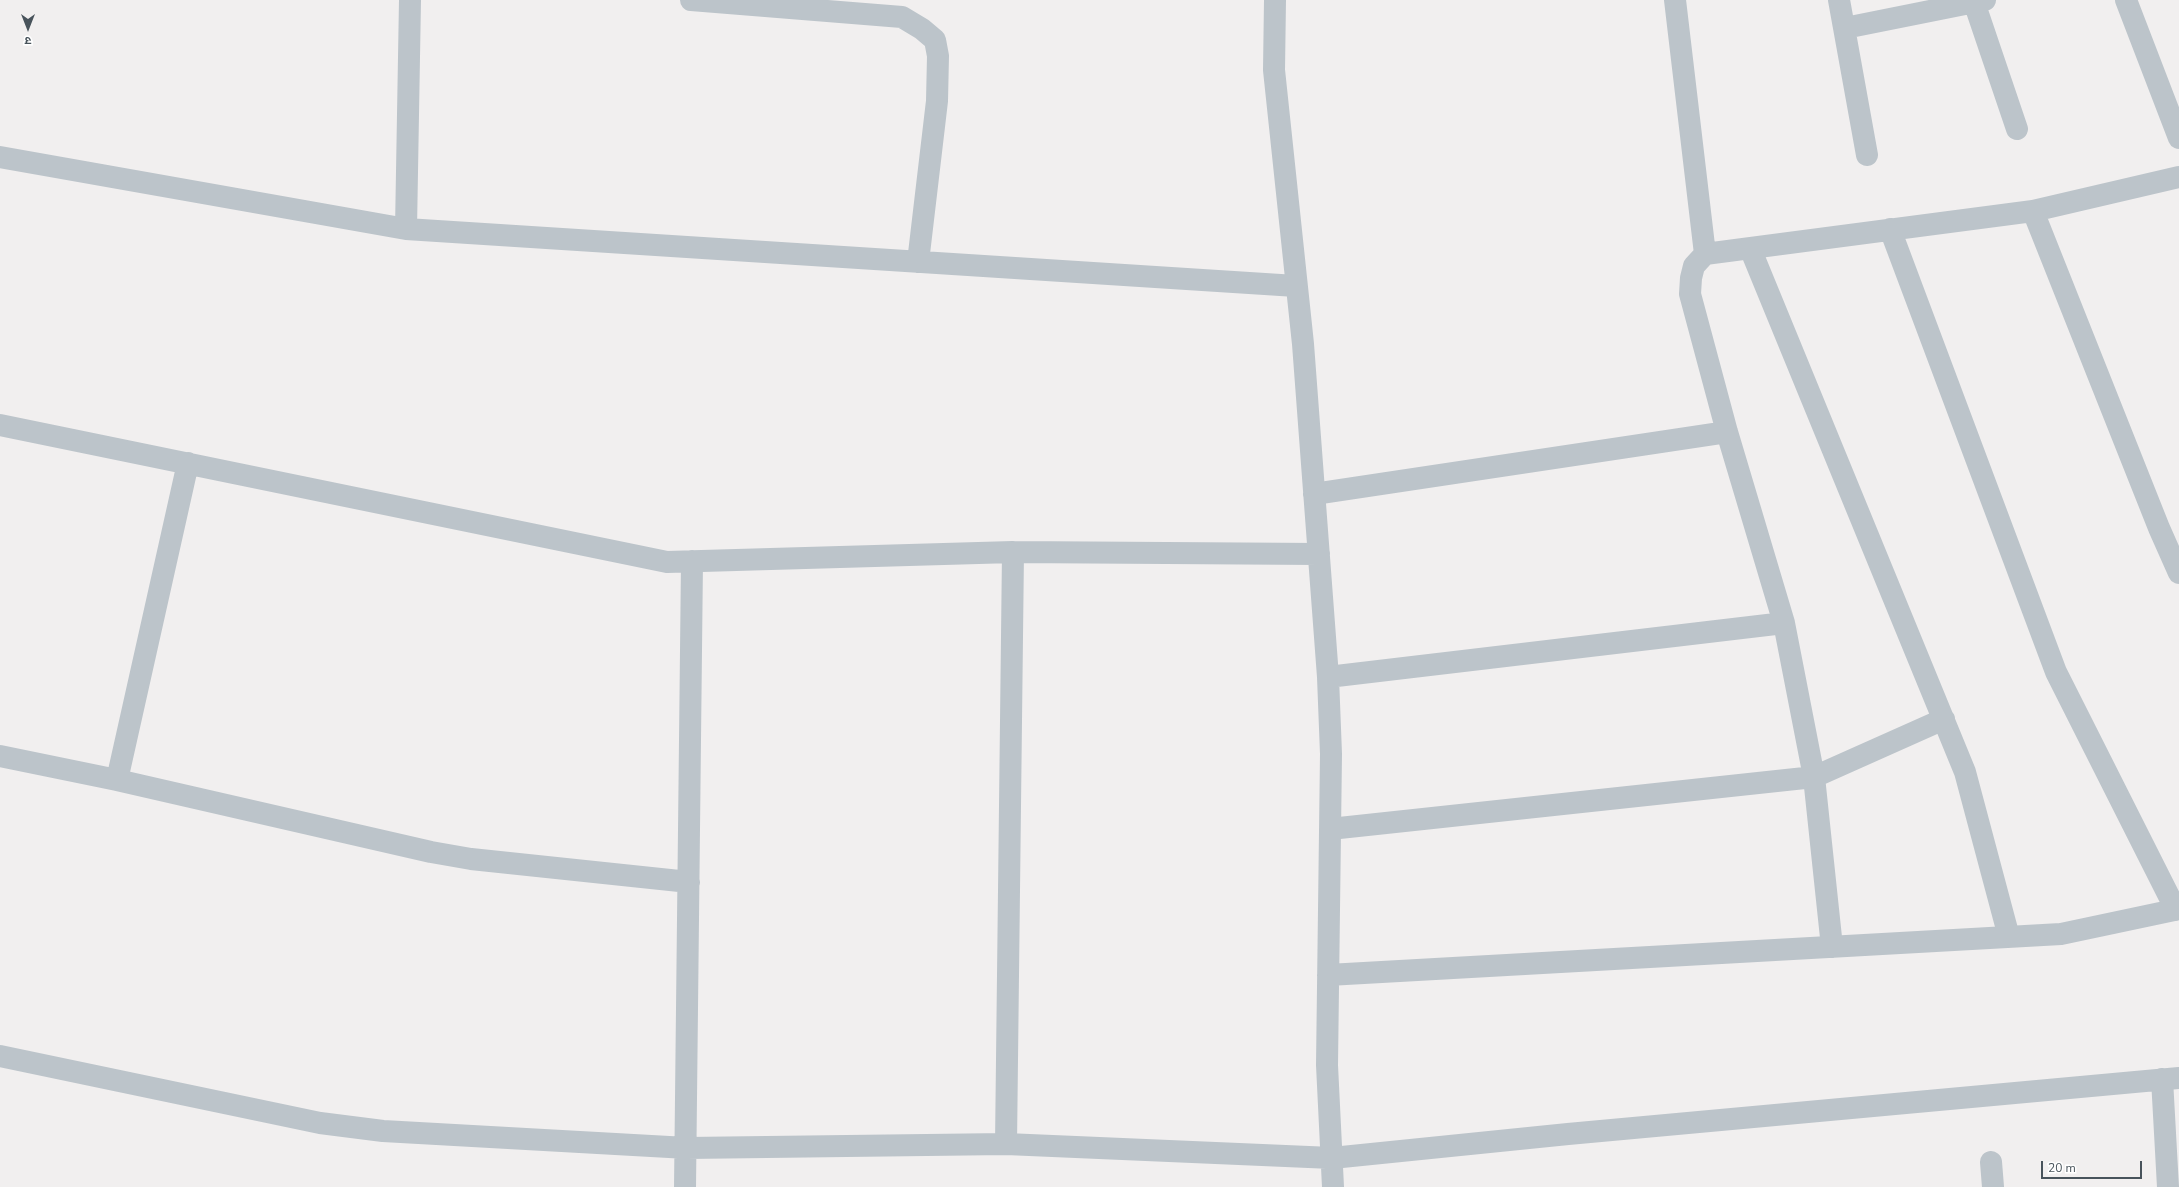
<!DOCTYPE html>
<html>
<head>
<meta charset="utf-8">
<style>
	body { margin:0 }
	#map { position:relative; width:2179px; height:1187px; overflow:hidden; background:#f1efef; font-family:"Nunito Sans","Noto Sans Devanagari",sans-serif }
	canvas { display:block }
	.north { position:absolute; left:8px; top:8px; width:40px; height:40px; -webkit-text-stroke:3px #fff; paint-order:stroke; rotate:180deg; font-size:11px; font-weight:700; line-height:16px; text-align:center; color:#48535b }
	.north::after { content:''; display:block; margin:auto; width:14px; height:18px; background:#48535b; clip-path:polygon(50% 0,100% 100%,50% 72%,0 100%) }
	.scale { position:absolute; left:2041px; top:1161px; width:101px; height:18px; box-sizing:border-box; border:2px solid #48535b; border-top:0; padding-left:5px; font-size:12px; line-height:14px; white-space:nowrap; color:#48535b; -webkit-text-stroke:3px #fff; paint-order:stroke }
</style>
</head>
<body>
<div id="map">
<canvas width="2179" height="1187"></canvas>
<div class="north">उ</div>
<div class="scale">20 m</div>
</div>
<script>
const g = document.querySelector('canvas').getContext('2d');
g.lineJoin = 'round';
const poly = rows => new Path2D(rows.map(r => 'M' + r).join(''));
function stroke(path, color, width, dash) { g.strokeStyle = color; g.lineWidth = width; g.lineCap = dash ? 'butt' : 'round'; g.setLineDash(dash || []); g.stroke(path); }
stroke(poly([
	[410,0,406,229,1296,286],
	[691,0,902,17,922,29,935,40,938,56,937,101,918,262],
	[1275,0,1274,70,1303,344,1328,677,1331,754,1327,1065,1333,1187],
	[1675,0,1705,254],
	[1839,0,1867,155],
	[2126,0,2179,138],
	[1974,2,2017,129],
	[1845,28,1985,0],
	[0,157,406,229],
	[2179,177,2033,211,2159,528,2179,573],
	[1890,229,2056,672,2176,910],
	[1750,248,1965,772,2009,937],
	[0,425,667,562,1013,552,1319,554],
	[1314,494,1727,432],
	[1328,677,1784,623],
	[0,756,117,780,431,852,471,859,689,882],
	[117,780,188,463],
	[1330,829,1814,777,1944,719],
	[1832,947,1814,777,1784,623,1727,432,1690,294,1691,278,1694,266,1705,254,2033,211],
	[1328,975,2061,934,2179,909],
	[0,1056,320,1123,383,1131,687,1148,1006,1144,1332,1158,1568,1134,2179,1078],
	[2162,1079,2168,1187],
	[1006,1144,1013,552],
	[1991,1162,1993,1187],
	[685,1187,692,561]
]), '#bcc4ca', 22);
</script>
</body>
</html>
